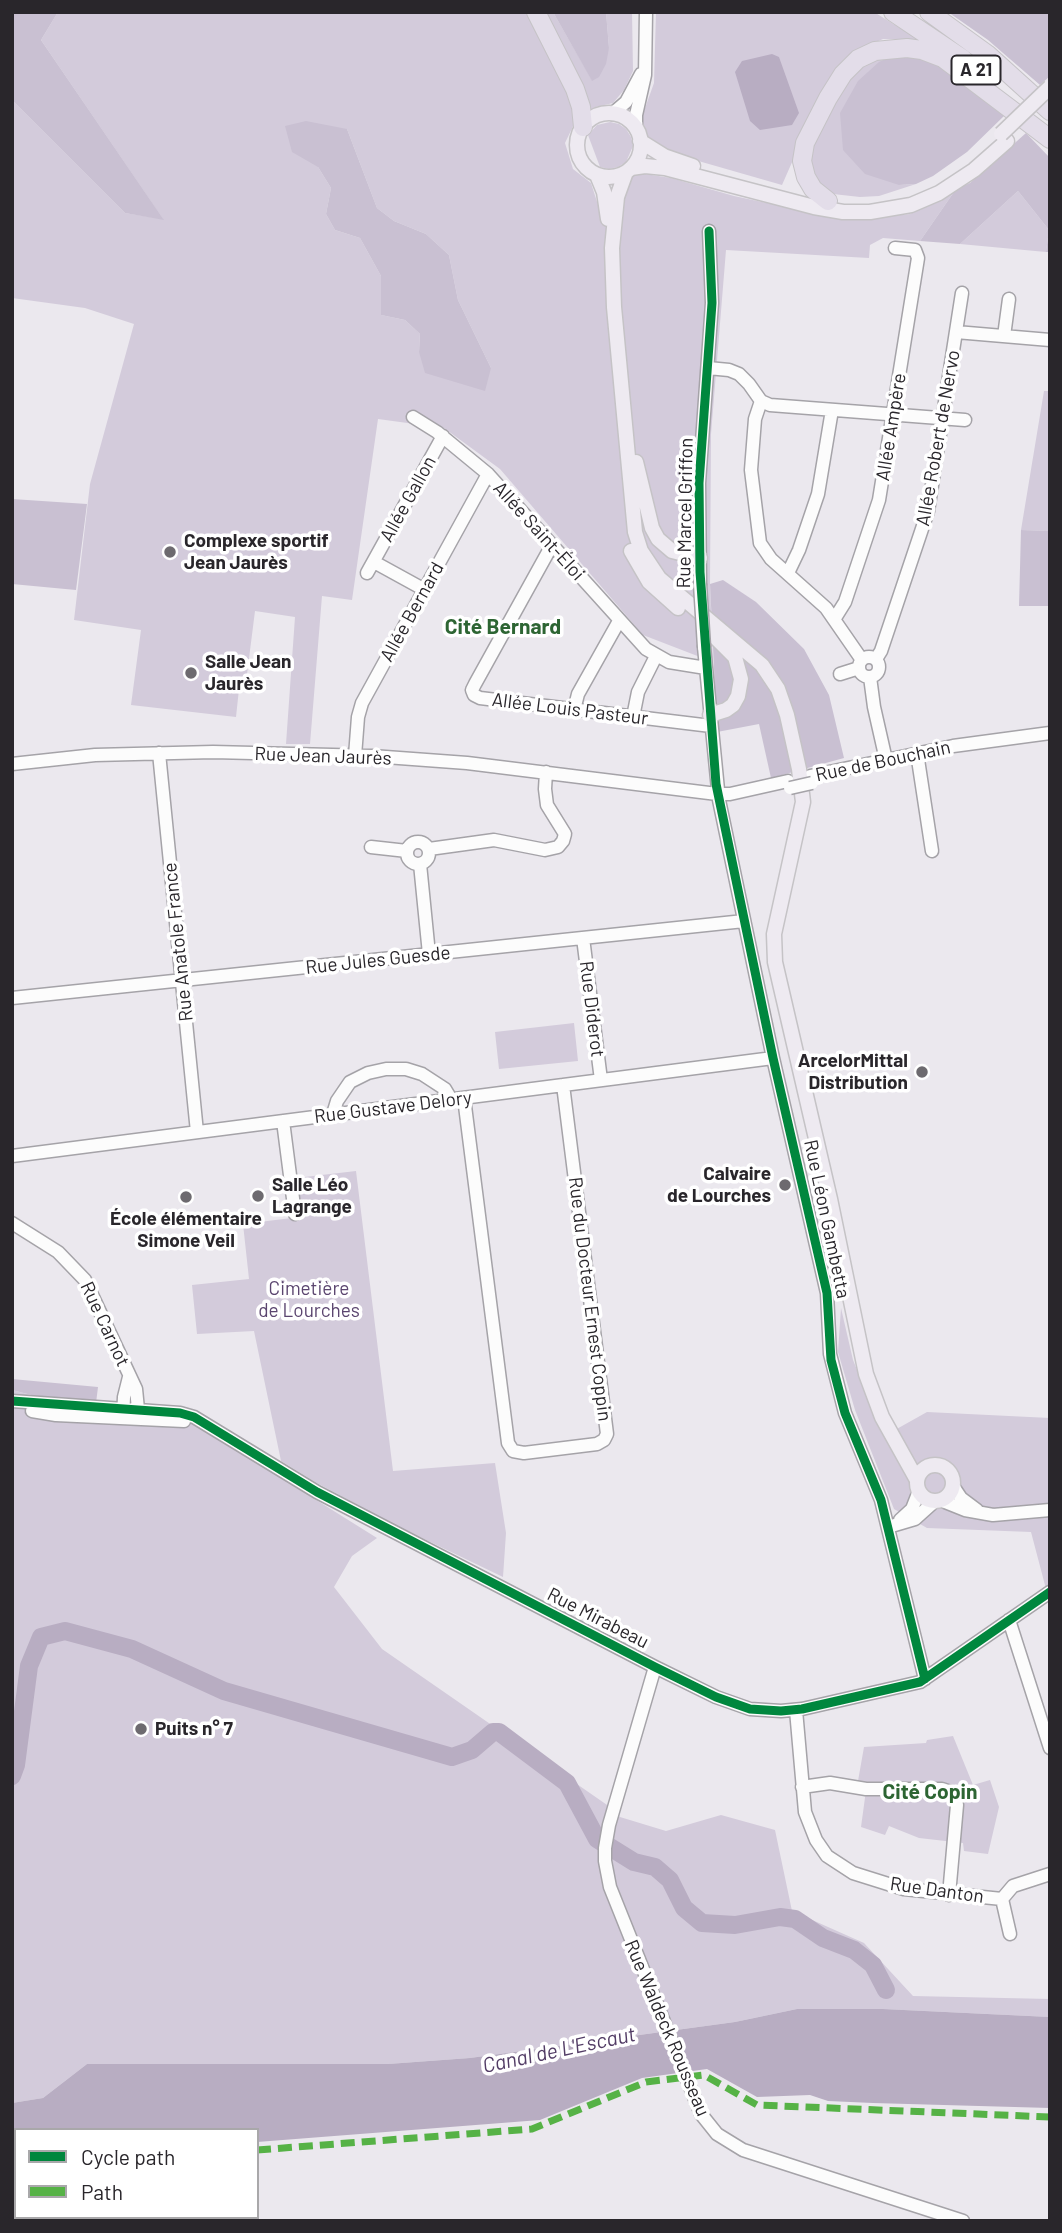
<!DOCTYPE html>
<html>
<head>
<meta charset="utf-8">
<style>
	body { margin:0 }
	#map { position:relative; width:1062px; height:2233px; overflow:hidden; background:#ebe8ee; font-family:Barlow,sans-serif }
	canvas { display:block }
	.frame { position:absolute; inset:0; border:14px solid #29262b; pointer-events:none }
	.legend { position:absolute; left:14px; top:2128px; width:245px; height:91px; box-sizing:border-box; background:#fff; border:2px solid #a9a8aa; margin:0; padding:9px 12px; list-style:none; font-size:21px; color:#29262b }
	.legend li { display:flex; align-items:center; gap:14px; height:35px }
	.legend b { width:35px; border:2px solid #a9a8aa }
</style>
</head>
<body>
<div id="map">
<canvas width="1062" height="2233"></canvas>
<div class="frame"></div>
<ul class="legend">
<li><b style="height:9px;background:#00873e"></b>Cycle path</li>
<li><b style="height:9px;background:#56b246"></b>Path</li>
</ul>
</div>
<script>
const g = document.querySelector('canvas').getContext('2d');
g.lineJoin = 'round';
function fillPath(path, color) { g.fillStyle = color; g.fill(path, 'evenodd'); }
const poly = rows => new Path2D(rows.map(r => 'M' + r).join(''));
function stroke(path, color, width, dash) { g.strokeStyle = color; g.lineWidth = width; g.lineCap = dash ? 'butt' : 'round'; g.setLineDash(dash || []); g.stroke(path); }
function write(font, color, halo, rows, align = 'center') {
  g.font = font + ' Barlow,sans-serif'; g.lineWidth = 7; g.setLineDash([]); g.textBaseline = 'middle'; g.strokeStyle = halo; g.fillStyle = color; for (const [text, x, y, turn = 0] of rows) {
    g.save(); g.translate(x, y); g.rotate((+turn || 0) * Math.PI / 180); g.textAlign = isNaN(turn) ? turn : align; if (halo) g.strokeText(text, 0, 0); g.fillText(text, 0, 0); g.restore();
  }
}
fillPath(poly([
	[58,12,553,12,592,80,609,48,606,12,632,12,633,71,624,90,613,103,596,107,576,120,565,143,573,169,591,183,598,205,622,201,628,179,639,173,671,178,734,196,823,215,861,219,910,214,956,189,920,241,883,238,870,245,869,258,726,250,711,434,710,584,713,662,643,635,500,469,444,428,378,419,352,600,322,596,310,744,286,744,295,617,255,611,245,690,239,689,236,717,131,705,141,630,74,620,90,484,134,324,85,308,12,298,12,100,125,213,163,219,41,40],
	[347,129,377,208,394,221,426,234,449,255,458,300,491,368,419,352,420,334,405,320,381,315,381,276,360,238,335,230,326,214,331,188,318,167],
	[656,12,874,12,919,40,883,39,860,49,841,64,822,94,782,185,674,154,651,143,642,133,640,122,654,83],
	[896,54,899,185,916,184,879,196,860,197,833,194,822,187,811,171,810,149,842,87,856,71,877,59],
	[610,122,619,124,626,129,631,137,633,146,626,162,618,167,609,169,600,167,588,135,597,125],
	[1018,191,1049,230,1046,252,960,244],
	[1044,391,1050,391,1050,531,1021,530],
	[574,1023,578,1061,499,1069,495,1032],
	[356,1171,393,1471,495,1463,506,1533,503,1577,395,1525,315,1482,281,1461,254,1331,197,1334,192,1285,249,1279,243,1224,300,1217,296,1178],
	[841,1308,853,1360,875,1414,886,1435,927,1412,1050,1418,1050,1586,1046,1589,1031,1532,927,1528,894,1509,855,1410,838,1352],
	[12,1390,43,1398,163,1409,206,1431,377,1538,352,1556,334,1587,382,1649,610,1807,620,1817,666,1831,721,1815,775,1830,792,1911,864,1943,913,1996,1050,1999,1050,2017,883,2009,797,2009,735,2022,470,2058,388,2064,87,2064,43,2098,12,2103],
	[953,1736,973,1785,990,1780,999,1807,988,1854,964,1851,963,1843,919,1838,889,1826,885,1835,861,1827,867,1783,858,1781,864,1747,926,1743,927,1740]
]), '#d3cbdb');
fillPath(poly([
	[12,12,58,12,41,40,164,220,125,213,12,100],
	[553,12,606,12,609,48,606,64,599,77,592,81],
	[948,12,1050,12,1050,76,1040,85,988,40],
	[896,54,916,55,940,65,966,81,1004,116,967,152,933,176,916,184,899,185,865,174,843,150,840,113,858,81,879,62],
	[306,121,347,129,377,208,394,221,426,234,449,255,458,300,491,368,485,391,425,373,419,352,420,334,405,320,381,315,381,276,360,238,335,230,326,214,331,188,318,167,292,152,285,126],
	[1026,133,1050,158,1050,252,1046,252,1049,230,1018,191,960,244,920,241,956,189,970,183],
	[12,499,87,504,76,590,12,584],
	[1021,530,1050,531,1050,606,1019,606],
	[723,580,756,602,804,649,829,695,844,758,771,778,759,724,717,732,710,584],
	[12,1379,98,1387,96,1403,43,1398,12,1390]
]), '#c9c0d2');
fillPath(poly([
	[772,54,779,57,799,113,792,125,760,130,750,121,735,72,742,61],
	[797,2009,883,2009,1050,2017,1050,2108,873,2103,828,2101,810,2095,757,2097,707,2069,642,2078,540,2120,257,2142,257,2130,16,2130,16,2174,12,2175,12,2103,43,2098,87,2064,388,2064,470,2058,735,2022]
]), '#b8adc2');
stroke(poly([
	[12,1776,16,1765,29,1666,41,1637,65,1631,132,1649,224,1691,452,1757,472,1750,493,1732,499,1732,567,1783,597,1839,634,1862,655,1867,670,1880,684,1908,702,1923,735,1925,780,1917,795,1919,823,1938,854,1950,873,1965,886,1990]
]), '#b8adc2', 18);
const minor = poly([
	[612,114,626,102,641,74],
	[636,129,636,115,645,75,646,12],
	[956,332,1050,340],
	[1004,336,1009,299],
	[708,368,729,370,739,374,749,384,761,401,770,405,965,420],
	[761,401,755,419,751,470,760,543,771,559,826,608,862,660],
	[413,417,437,432,488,474,646,649,669,662,706,668],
	[552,545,475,684,472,690,474,695,480,698,711,726],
	[374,562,425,590],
	[367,573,443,436],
	[788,573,799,550,818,494,832,410],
	[700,584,699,483,712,303,709,231],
	[835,618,845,602,879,500,918,258,915,250,895,248],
	[704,647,719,800,773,1058,827,1293,830,1354,845,1413,881,1500,925,1679],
	'859 667a10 10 0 1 1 20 0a10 10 0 1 1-20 0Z',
	[876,659,881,651,928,511,962,293],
	[840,674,859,668],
	[870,677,874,707,886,760],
	[574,710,578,694,619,621],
	[633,717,638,692,656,656],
	[159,753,197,1132],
	[917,753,932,851],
	[355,756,358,717,362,703,488,474],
	[12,764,95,755,213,752,372,756,467,763,717,794,730,794,788,781],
	[810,776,953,746,1050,733],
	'407 853a11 11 0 1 1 22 0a11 11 0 1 1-22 0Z',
	[371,847,407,851],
	[429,849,494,840,545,850,558,847,563,841,565,834,547,805,545,789,546,772],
	[420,864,429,954],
	[583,938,601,1080],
	[12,998,744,921],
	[464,1098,508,1443,513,1451,524,1453,597,1444,604,1440,607,1434,563,1085],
	[333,1114,337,1101,350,1082,368,1073,386,1069,406,1069,422,1074,445,1089,451,1099],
	[283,1121,295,1214],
	[12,1156,773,1058],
	[12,1223,58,1252,85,1280,136,1389,139,1419],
	[12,1401,180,1413,194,1417,317,1492,655,1667,716,1697,750,1709,781,1711,802,1709,920,1682,1050,1592],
	[32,1411,56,1415,184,1421],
	[123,1418,124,1397,129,1377],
	[953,1486,961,1498,977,1510],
	[940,1500,965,1510,993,1515,1050,1510],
	[900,1520,912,1509,919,1491],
	[888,1527,915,1519,935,1501],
	[1009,1620,1050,1748],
	[655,1667,609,1825,605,1848,605,1861,610,1887,701,2114,717,2134,743,2150,963,2221],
	[796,1710,805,1812,816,1840,827,1856,853,1873,904,1889,1002,1899,1010,1934],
	[802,1787,830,1783,866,1789,942,1789,954,1793,957,1805,949,1895],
	[1002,1899,1013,1886,1050,1874]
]);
const major = poly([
	'577 145a32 32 0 1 1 64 0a32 32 0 1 1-64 0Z',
	[640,141,664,156,693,166],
	[631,168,645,166,665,168,814,207,843,212,870,212,911,205,939,193,974,170,1007,141],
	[626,172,617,197,612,248,614,307,635,532,641,551,659,578,762,665,778,689,787,715,799,769,803,802,774,934,775,962,830,1199,866,1374,882,1417,917,1480],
	[597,175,604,192,608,219],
	[636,462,652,528,658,539,672,551,700,558],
	[631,551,649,582,678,608],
	[710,715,726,710,733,705,738,696,741,679,735,657,711,633],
	'917 1483a18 18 0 1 1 36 0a18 18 0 1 1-36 0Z'
]);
const highway = poly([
	[536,12,575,89,581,107,583,127],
	[893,12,963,59],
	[929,12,987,54,1050,111],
	[828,201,813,189,806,177,802,161,805,143,828,98,843,74,858,59,875,51,907,48,922,50,943,58,1050,139]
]);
stroke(minor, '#a5a3a8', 15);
stroke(major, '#c5c3c6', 17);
stroke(highway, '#c5c3c6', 20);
stroke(minor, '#fcfcfc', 12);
stroke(major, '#eeeaf1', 14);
stroke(highway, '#e3dde9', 18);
const minorBridge = poly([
	[700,584,704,647],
	[790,788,812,783]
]);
const majorBridge = poly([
	[1001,134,1050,87]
]);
stroke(minorBridge, '#a5a3a8', 15, []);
stroke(majorBridge, '#c5c3c6', 17, []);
stroke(minorBridge, '#fcfcfc', 12);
stroke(majorBridge, '#eeeaf1', 14);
stroke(poly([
	[257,2150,532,2129,646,2082,704,2075,757,2105,1050,2117],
	[12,2181,16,2181]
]), '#56b246', 7, [14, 7]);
stroke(poly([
	[709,231,712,303,699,483,700,572,716,784,773,1058,827,1293,831,1360,845,1413,881,1500,925,1679],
	[12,1401,180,1413,194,1417,317,1492,655,1667,716,1697,750,1709,781,1711,802,1709,920,1682,1050,1592]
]), '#00873e', 9);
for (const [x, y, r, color] of [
	[170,552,7,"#6d6a6f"],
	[191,673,7,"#6d6a6f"],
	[922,1072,7,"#6d6a6f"],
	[785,1185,7,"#6d6a6f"],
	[258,1196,7,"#6d6a6f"],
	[186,1197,7,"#6d6a6f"],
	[141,1729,7,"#6d6a6f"]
]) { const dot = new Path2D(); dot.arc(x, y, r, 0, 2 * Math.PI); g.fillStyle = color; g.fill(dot); stroke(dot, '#fff', 2.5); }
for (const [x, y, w] of [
	[976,70,49]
]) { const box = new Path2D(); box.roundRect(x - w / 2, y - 14.5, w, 29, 5); g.fillStyle = '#fff'; g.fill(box); stroke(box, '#29262b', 2); }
write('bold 18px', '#29262b', null, [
	["A 21",976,70]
]);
write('19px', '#29262b', '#fff', [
	["Allée Ampère",891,427,-81],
	["Allée Robert de Nervo",938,438,-80],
	["Allée Gallon",408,499,-61],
	["Rue Marcel Griffon",685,513,-89],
	["Allée Saint-Éloi",539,531,48],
	["Allée Bernard",412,612,-61],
	["Allée Louis Pasteur",570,709,7],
	["Rue Jean Jaurès",323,756,2],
	["Rue de Bouchain",883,761,-12],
	["Rue Anatole France",178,942,-96],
	["Rue Jules Guesde",378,960,-6],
	["Rue Diderot",592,1009,83],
	["Rue Gustave Delory",393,1107,-7],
	["Rue Léon Gambetta",827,1219,78],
	["Rue du Docteur Ernest Coppin",590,1299,83],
	["Rue Carnot",105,1324,65],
	["Rue Mirabeau",598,1618,27],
	["Rue Danton",937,1890,8],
	["Rue Waldeck Rousseau",667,2028,67]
]);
write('bold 19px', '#29262b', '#fff', [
	["Complexe sportif",184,541],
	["Jean Jaurès",184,563],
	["Salle Jean",205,662],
	["Jaurès",205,684],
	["ArcelorMittal",908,1061,"right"],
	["Distribution",908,1083,"right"],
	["Calvaire",771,1174,"right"],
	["de Lourches",771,1196,"right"],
	["Salle Léo",272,1185],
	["Lagrange",272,1207],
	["École élémentaire",186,1219,"center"],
	["Simone Veil",186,1241,"center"],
	["Puits n° 7",155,1729]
], 'left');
write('19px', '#5b456f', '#fff', [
	["Cimetière",309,1289],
	["de Lourches",309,1311]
]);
write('bold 21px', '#2d6533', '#fff', [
	["Cité Bernard",503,627],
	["Cité Copin",930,1792]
]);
write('italic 21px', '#523c65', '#fff', [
	["Canal de L'Escaut",559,2050,-12]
]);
</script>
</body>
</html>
